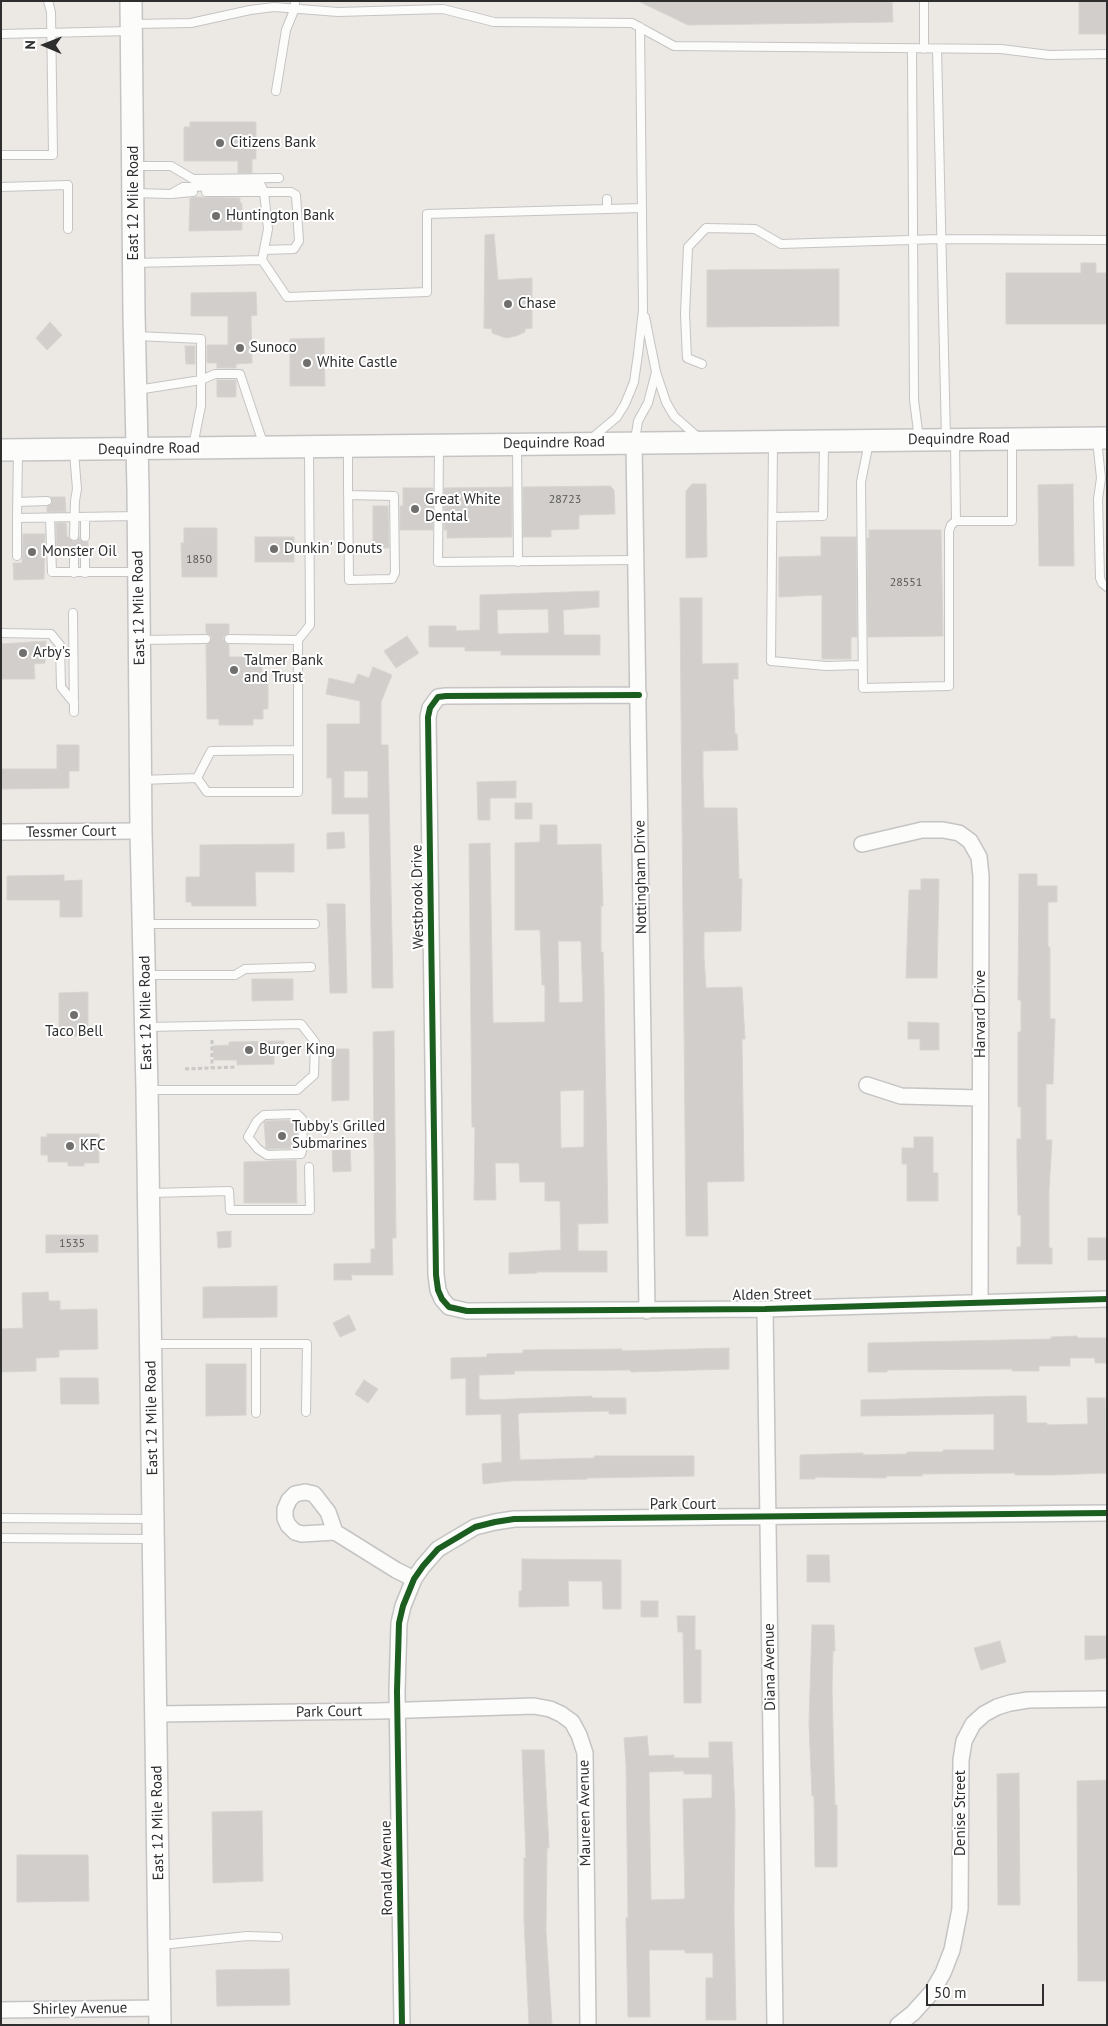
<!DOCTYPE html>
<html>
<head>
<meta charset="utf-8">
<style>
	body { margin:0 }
	#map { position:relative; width:1108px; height:2026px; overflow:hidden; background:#ece8e4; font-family:"PT Sans",sans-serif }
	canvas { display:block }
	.frame { position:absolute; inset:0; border:2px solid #2e2e2e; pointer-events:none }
	.north { position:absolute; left:20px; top:20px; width:50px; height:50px; -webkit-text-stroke:4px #fff; paint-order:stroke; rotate:271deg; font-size:14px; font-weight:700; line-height:20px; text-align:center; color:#2e2e2e }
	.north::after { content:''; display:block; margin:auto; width:18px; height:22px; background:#2e2e2e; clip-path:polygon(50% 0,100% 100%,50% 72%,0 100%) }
	.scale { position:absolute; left:926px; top:1984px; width:118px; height:22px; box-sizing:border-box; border:2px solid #2e2e2e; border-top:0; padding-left:6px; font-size:15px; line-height:18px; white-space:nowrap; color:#2e2e2e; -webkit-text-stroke:4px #fff; paint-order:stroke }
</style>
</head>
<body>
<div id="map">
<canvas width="1108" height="2026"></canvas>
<div class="frame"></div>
<div class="north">N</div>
<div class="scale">50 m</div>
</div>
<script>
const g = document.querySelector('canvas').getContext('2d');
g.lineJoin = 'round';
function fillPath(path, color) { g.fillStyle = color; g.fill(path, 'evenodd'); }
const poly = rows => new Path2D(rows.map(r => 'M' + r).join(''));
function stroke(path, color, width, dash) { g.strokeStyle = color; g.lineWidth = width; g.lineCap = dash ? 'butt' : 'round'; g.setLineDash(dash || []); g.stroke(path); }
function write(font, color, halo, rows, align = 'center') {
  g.font = font + ' "PT Sans",sans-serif'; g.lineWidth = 4; g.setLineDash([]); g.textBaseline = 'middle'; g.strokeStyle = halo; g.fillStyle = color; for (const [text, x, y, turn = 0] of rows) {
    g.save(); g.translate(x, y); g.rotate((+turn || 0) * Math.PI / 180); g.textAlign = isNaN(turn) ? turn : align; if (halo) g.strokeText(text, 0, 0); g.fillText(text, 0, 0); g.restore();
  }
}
const building = poly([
	[638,1,892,1,893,22,688,25,638,1],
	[1079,1,1107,1,1107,34,1079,34,1079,1],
	[190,122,256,122,256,159,252,159,252,173,238,173,238,161,184,161,184,127,190,127,190,122],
	[196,197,240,198,240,203,242,203,242,230,189,231,190,198,196,197],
	[494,234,498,280,532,278,532,328,525,329,525,332,516,336,506,338,492,333,492,329,484,328,485,235,494,234],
	[1081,263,1096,263,1096,273,1107,273,1107,324,1006,324,1006,273,1081,273,1081,263],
	[839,269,839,326,707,327,707,270,839,269],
	[256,292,257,315,251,316,252,363,236,364,236,368,217,368,217,363,207,363,207,345,228,345,228,316,191,316,191,293,256,292],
	[50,322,62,335,47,350,36,338,50,322],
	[324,338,325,386,290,386,290,339,324,338],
	[185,346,195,346,195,364,186,364,185,346],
	[217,380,236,380,236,397,217,397,217,380],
	[692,484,706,484,707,557,686,558,686,491,692,484],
	[1073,484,1074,566,1039,566,1038,485,1073,484],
	[610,486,614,490,615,514,579,515,579,529,551,530,551,537,523,537,523,487,610,486],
	[512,487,512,537,447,538,447,530,444,530,444,488,512,487],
	[403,488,433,488,433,530,400,530,400,506,403,506,403,488],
	[51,497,65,497,66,512,47,512,47,507,52,503,51,497],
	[373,506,388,506,389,548,373,548,373,506],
	[56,523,66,523,67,536,73,542,77,541,79,537,83,542,88,542,88,550,83,550,79,555,77,551,74,550,68,556,57,556,56,523],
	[184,528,217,528,217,577,182,577,181,543,184,543,184,528],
	[869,530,941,530,943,636,868,637,867,538,869,538,869,530],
	[23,534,45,534,44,579,14,580,13,563,22,563,23,534],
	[255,537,294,537,294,562,255,562,255,537],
	[821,537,856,537,857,637,851,637,851,659,822,659,822,595,779,597,779,557,821,556,821,537],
	[599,591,599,607,563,610,564,635,600,635,600,655,501,655,501,651,465,651,465,647,429,647,429,626,456,626,456,631,480,630,480,595,599,591],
	[548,609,549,633,498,634,497,610,548,609],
	[680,598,702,598,702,664,738,663,738,679,733,679,735,734,737,734,738,750,703,751,703,777,704,808,737,808,739,879,742,879,741,931,704,932,704,957,706,988,742,987,745,1039,742,1039,744,1181,707,1182,708,1236,686,1236,680,598],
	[206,624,229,624,229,633,224,636,223,639,229,645,229,657,254,657,254,664,262,664,262,676,268,676,268,709,263,709,263,719,253,719,253,725,219,725,219,719,207,719,206,645,212,639,211,636,206,633,206,624],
	[407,636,419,653,396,668,384,651,407,636],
	[46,641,45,663,34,664,35,679,1,679,1,644,46,641],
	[373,667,392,675,381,702,381,745,388,745,393,988,372,988,369,814,332,814,332,778,327,778,327,724,360,724,360,701,326,694,329,678,354,684,358,674,369,678,373,667],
	[344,771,368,771,368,798,344,798,344,771],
	[57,745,79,745,79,771,69,771,69,788,1,789,1,769,57,769,57,745],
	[516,781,516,798,490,798,490,820,478,820,477,782,516,781],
	[515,803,532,803,532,819,515,819,515,803],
	[540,825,557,825,557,845,601,844,603,906,601,906,601,952,603,952,604,988,608,1223,578,1224,578,1251,607,1251,607,1272,537,1272,537,1273,509,1274,509,1253,561,1250,560,1201,545,1201,545,1182,520,1182,519,1163,495,1163,496,1200,474,1200,475,1127,472,1127,469,844,490,843,493,1023,545,1022,545,985,542,985,540,930,515,930,515,843,540,842,540,825],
	[558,941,581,941,583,1002,559,1003,558,941],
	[584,1090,584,1147,561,1148,560,1091,584,1090],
	[344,832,345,848,327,849,327,833,344,832],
	[294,844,294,872,255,872,256,906,192,906,191,902,186,902,186,877,200,877,200,845,294,844],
	[1019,874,1037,874,1037,886,1057,886,1057,902,1048,902,1048,947,1050,947,1050,1019,1055,1019,1053,1084,1046,1084,1046,1140,1052,1140,1049,1191,1049,1248,1052,1248,1052,1264,1017,1264,1017,1247,1021,1247,1021,1215,1018,1215,1017,1156,1017,1139,1021,1139,1021,1107,1018,1107,1018,1032,1021,1032,1021,1000,1018,1000,1019,874],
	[64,875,64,881,82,880,82,917,60,917,60,900,7,900,7,876,64,875],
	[921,879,939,879,937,978,906,978,909,890,921,890,921,879],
	[327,904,345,904,347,993,330,993,327,904],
	[252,979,293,979,293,1000,252,1001,252,979],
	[88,992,88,1036,59,1036,59,993,88,992],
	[908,1022,939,1023,939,1050,920,1050,920,1039,908,1039,908,1022],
	[394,1031,396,1238,392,1238,393,1275,351,1275,352,1280,334,1280,334,1264,371,1263,371,1249,375,1249,373,1032,394,1031],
	[284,1041,284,1054,274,1054,274,1064,237,1065,237,1060,214,1060,213,1046,229,1045,229,1042,284,1041],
	[332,1049,349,1049,349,1100,332,1101,332,1049],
	[295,1120,296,1121,297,1148,269,1149,266,1148,264,1122,266,1121,295,1120],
	[47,1134,99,1134,99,1163,84,1163,84,1166,68,1166,68,1162,48,1162,48,1155,41,1155,41,1137,47,1137,47,1134],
	[914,1137,933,1137,933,1173,938,1173,938,1201,907,1201,907,1164,902,1164,902,1148,914,1148,914,1137],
	[332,1147,350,1147,351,1171,333,1172,332,1147],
	[296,1160,297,1203,244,1203,244,1162,296,1160],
	[231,1231,231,1247,218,1248,217,1232,231,1231],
	[46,1235,98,1235,98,1252,46,1253,46,1235],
	[1088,1238,1107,1238,1107,1260,1088,1260,1088,1238],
	[277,1286,277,1317,203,1318,203,1287,277,1286],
	[48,1292,49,1301,60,1301,60,1310,97,1309,98,1349,59,1350,59,1357,36,1358,36,1371,1,1372,1,1329,23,1328,22,1293,48,1292],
	[349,1315,356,1330,340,1337,333,1323,349,1315],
	[1077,1336,1078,1338,1107,1338,1107,1363,1095,1363,1095,1358,1070,1358,1070,1366,1039,1366,1039,1371,1012,1371,1012,1369,887,1370,887,1372,868,1372,868,1343,1051,1339,1051,1337,1077,1336],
	[729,1348,729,1369,631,1372,630,1370,514,1371,515,1374,479,1375,479,1399,484,1400,592,1396,592,1398,626,1398,626,1414,609,1414,609,1411,520,1413,518,1415,520,1460,595,1458,594,1456,694,1456,694,1476,587,1478,587,1479,510,1481,483,1484,482,1464,502,1462,501,1414,466,1415,466,1378,451,1379,451,1358,487,1357,487,1354,523,1353,523,1350,622,1349,622,1351,729,1348],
	[206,1364,246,1364,246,1415,206,1416,206,1364],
	[60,1378,98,1378,99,1404,61,1404,60,1378],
	[364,1380,378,1389,368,1403,355,1394,364,1380],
	[1009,1396,1026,1396,1027,1423,1047,1423,1047,1425,1088,1424,1087,1398,1105,1398,1107,1473,1052,1475,1015,1475,1015,1473,922,1474,922,1476,886,1476,886,1478,815,1477,815,1479,800,1479,800,1455,863,1453,863,1455,907,1454,907,1452,943,1452,943,1450,994,1450,994,1414,861,1416,861,1400,1009,1396],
	[807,1555,829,1555,830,1582,807,1582,807,1555],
	[522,1559,621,1560,621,1609,603,1609,602,1581,568,1581,569,1606,519,1607,519,1591,522,1591,522,1559],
	[641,1601,658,1601,658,1617,641,1617,641,1601],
	[677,1616,695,1616,695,1650,701,1650,701,1703,684,1703,683,1632,678,1632,677,1616],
	[812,1625,834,1625,835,1651,833,1651,832,1688,835,1805,837,1805,837,1867,815,1867,814,1796,812,1796,809,1724,812,1625],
	[1085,1636,1107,1636,1107,1658,1085,1660,1085,1636],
	[1000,1641,1006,1662,981,1670,974,1648,1000,1641],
	[647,1736,649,1756,674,1755,674,1758,709,1758,709,1742,732,1742,735,1813,734,1912,736,2020,706,2020,706,1978,713,1978,713,1953,685,1953,685,1950,649,1950,650,2017,628,2017,626,1918,628,1918,626,1764,624,1738,647,1736],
	[684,1771,684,1774,712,1774,712,1798,683,1799,685,1899,651,1900,649,1772,684,1771],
	[522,1750,544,1750,549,1848,547,1848,546,1930,552,2025,529,2025,524,1920,524,1858,526,1858,522,1750],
	[1019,1773,1020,1905,998,1905,997,1774,1019,1773],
	[1107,1780,1107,1981,1078,1981,1077,1781,1107,1780],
	[262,1811,263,1881,213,1883,212,1812,262,1811],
	[17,1855,88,1855,89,1901,17,1902,17,1855],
	[289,1969,290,2005,217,2006,216,1970,289,1969]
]);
fillPath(building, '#d1cecb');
stroke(building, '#d7d4d0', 1);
const lane = poly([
	[924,1,924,49],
	[133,24,191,23,250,10,274,7,338,12,443,9,494,22,632,23,674,46,1001,49,1049,55,1107,54],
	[1,34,130,31],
	[912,49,914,400,919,439],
	[937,49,946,439],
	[276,91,286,30,295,8,295,1],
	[1,155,53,155,51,12,48,1],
	[134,166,171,166,193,179,279,178],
	[1,187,68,185,68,229],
	[206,192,291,192,296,195,299,241,294,249,264,250],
	[134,193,171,194,193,192],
	[607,209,642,208],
	[262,260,287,297,427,292,427,214,607,209,607,199],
	[134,263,262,260,268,229,264,192,261,185,183,187,171,194],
	[645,317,656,372,666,402,674,416,700,439],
	[137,336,201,339,201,406,193,446],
	[702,364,687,358,685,314,688,247,706,228,755,229,781,244,941,239,1107,240],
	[137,390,201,380,215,374,240,374,264,446],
	[592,438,617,417,625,404,634,382,638,354,643,310,640,27],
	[635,440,638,421,648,403,656,372],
	[1097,440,1101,478,1098,499,1100,578,1102,583,1107,587],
	[869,442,861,482,863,688,949,686,949,531,951,525,956,521],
	[955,442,956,521,1012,521,1012,440],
	[773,443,771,661,826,666,862,665],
	[517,446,518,562],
	[439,447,438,562,637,560],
	[348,449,348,485,349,580,392,579,395,573,394,496,349,495],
	[18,452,17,518,137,516],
	[74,452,77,489,75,501,74,536],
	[18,502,47,501],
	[773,517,823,516,824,443],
	[17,518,17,556],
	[50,518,52,572,138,572],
	[85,537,85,517],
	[85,555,85,573],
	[74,556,74,573],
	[73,613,74,712],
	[1,633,51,634,60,645,61,687,74,703],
	[229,639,298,640,310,625,309,448],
	[141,640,206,639],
	[197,778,207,792,298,792,298,750],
	[141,780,197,778,211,751,298,750,298,640],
	[144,924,315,924],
	[145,975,235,975,245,969,311,967],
	[147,1027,301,1024,315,1042,314,1075,297,1090,149,1090],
	[297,1114,302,1119,303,1147,301,1154,267,1155,258,1149,248,1137,257,1121,264,1115,297,1114],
	[151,1193,229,1191,230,1210,310,1210,309,1167],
	[153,1344,307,1344,306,1412],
	[256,1413,256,1344],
	[1,1518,151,1519],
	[1,1538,152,1539],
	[161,1945,247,1936,278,1937]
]);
const street = poly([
	[634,442,647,1311],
	[639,695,446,696,438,697,430,708,428,717,436,1275,438,1290,442,1299,449,1307,467,1311,765,1309,1107,1299],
	[1,832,141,831],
	[862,844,922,830,943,830,959,833,970,841,979,857,981,876,980,1302],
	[867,1085,901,1096,980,1098],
	[765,1309,775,2025],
	[335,1532,302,1534,295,1532,288,1525,285,1518,285,1509,289,1500,295,1494,305,1492,314,1494,328,1512,335,1532,396,1570,414,1579],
	[156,1714,379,1711,534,1706,550,1709,561,1714,572,1722,579,1735,585,1753,588,2025],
	[1,2010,160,2008],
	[402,2025,397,1691,399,1623,403,1606,414,1579,423,1566,438,1549,475,1527,495,1522,514,1519,1107,1513],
	[898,2025,913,2013,932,1992,943,1973,952,1950,960,1909,961,1760,964,1741,973,1724,984,1714,997,1707,1010,1703,1028,1700,1107,1699]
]);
const secondary = poly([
	[131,1,134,314,138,489,141,831,147,1090,160,2025],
	[1,450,1107,438]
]);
stroke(lane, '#c5c4c5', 10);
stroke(street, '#c5c4c5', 18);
stroke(secondary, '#c5c4c5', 24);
stroke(poly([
	[212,1040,212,1068],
	[185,1069,235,1067]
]), '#c9c9c8', 3, [4, 2.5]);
stroke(lane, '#fcfcfb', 8);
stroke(street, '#fcfcfb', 15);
stroke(secondary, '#fcfcfb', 21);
stroke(poly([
	[639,695,446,696,438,697,430,708,428,717,436,1275,438,1290,442,1299,449,1307,467,1311,765,1309,1107,1299],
	[402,2025,397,1691,399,1623,403,1606,414,1579,423,1566,438,1549,475,1527,495,1522,514,1519,1107,1513]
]), '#1b5e20', 6);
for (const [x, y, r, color] of [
	[220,143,5,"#706f6e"],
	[216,216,5,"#706f6e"],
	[508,304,5,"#706f6e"],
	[240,348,5,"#706f6e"],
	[307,363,5,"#706f6e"],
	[415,509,5,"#706f6e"],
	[274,549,5,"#706f6e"],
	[32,552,5,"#706f6e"],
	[23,653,5,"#706f6e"],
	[234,670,5,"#706f6e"],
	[74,1015,5,"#706f6e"],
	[249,1050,5,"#706f6e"],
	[282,1136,5,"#706f6e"],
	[70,1146,5,"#706f6e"]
]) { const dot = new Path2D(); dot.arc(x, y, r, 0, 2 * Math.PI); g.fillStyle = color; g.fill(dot); stroke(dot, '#fff', 2); }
write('12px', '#585857', null, [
	["28723",565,500],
	["1850",199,560],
	["28551",906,583],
	["1535",72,1244]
]);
write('15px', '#2e2e2e', '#fff', [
	["Citizens Bank",230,143],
	["Huntington Bank",226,216],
	["Chase",518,304],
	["Sunoco",250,348],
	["White Castle",317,363],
	["Great White",425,500],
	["Dental",425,517],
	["Dunkin' Donuts",284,549],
	["Monster Oil",42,552],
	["Arby's",33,653],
	["Talmer Bank",244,661],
	["and Trust",244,678],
	["Taco Bell",74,1032,"center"],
	["Burger King",259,1050],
	["Tubby's Grilled",292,1127],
	["Submarines",292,1144],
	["KFC",80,1146]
], 'left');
write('15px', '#2e2e2e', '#fff', [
	["East 12 Mile Road",134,203,-90],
	["Dequindre Road",959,439,-1],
	["Dequindre Road",554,443,-1],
	["Dequindre Road",149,449,-1],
	["East 12 Mile Road",139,608,-91],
	["Tessmer Court",71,832,-1],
	["Nottingham Drive",641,877,-91],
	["Westbrook Drive",418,897,-91],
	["East 12 Mile Road",146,1013,-91],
	["Harvard Drive",981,1014,-90],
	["Alden Street",772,1295,-1],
	["East 12 Mile Road",152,1418,-91],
	["Park Court",683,1505],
	["Diana Avenue",770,1667,-91],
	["Park Court",329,1712,-1],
	["Maureen Avenue",585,1813,-91],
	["Denise Street",961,1813,-90],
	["East 12 Mile Road",158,1823,-91],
	["Ronald Avenue",387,1868,-91],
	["Shirley Avenue",80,2009,-1]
]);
</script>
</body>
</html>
